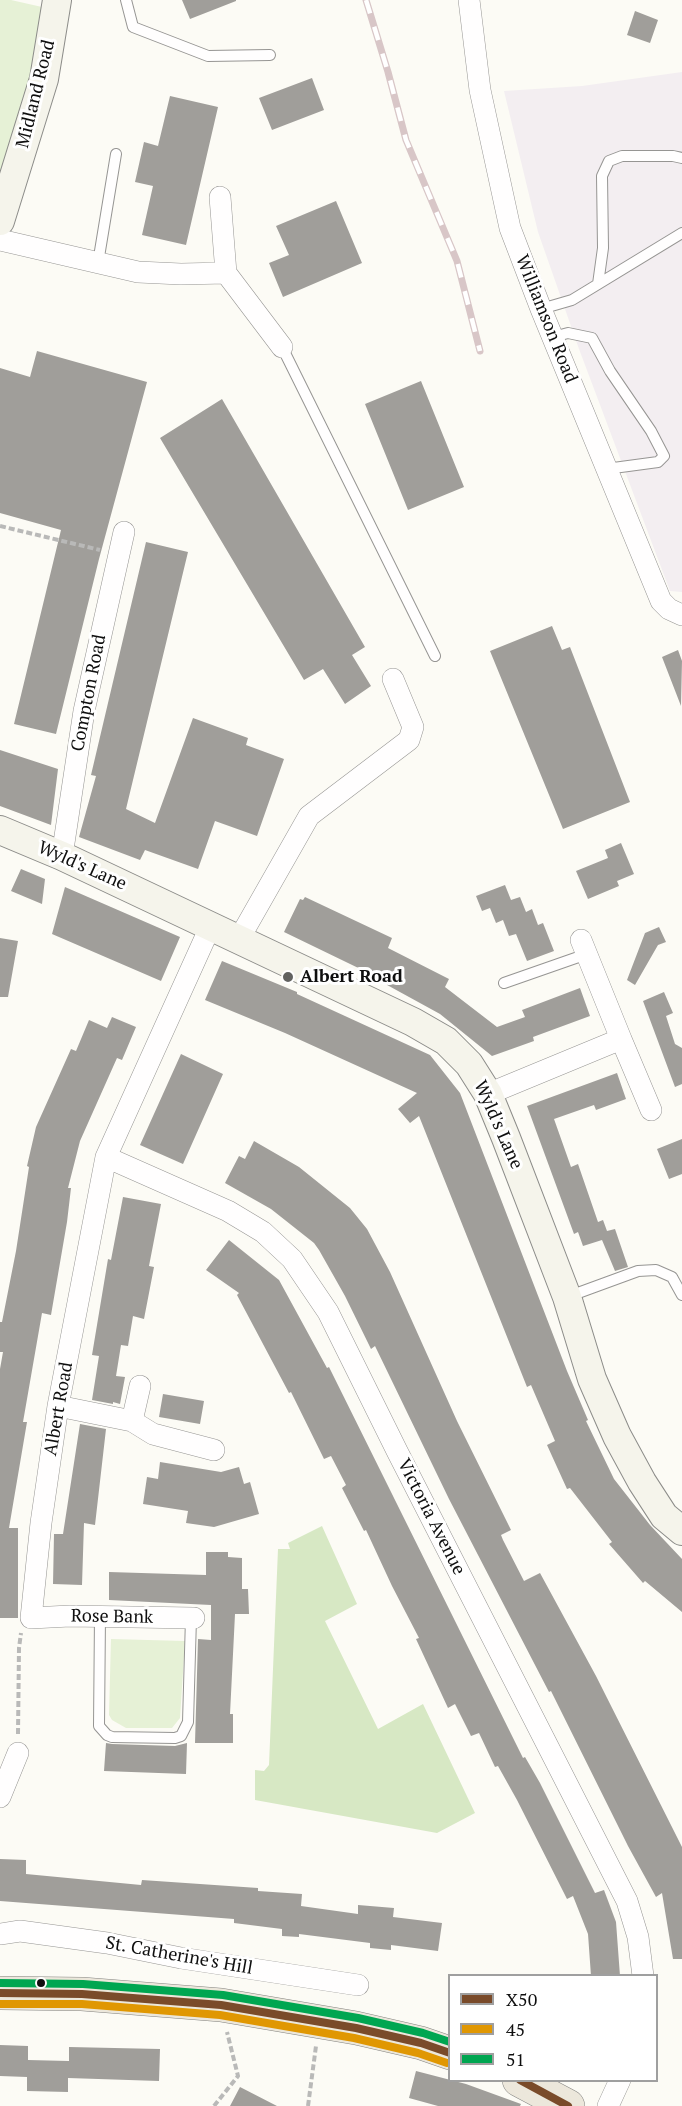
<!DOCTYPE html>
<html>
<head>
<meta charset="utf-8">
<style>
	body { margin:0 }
	#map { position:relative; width:682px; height:2106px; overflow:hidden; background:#fcfbf5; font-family:"PT Serif",serif }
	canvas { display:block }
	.legend { position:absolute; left:448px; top:1974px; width:210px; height:108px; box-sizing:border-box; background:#fff; border:2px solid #9f9f9f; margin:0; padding:8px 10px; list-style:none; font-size:18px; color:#0f0f0f }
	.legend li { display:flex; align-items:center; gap:12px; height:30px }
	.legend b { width:30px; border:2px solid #9f9f9f }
</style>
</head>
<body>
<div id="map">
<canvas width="682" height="2106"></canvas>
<ul class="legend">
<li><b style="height:8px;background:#7a4b2a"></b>X50</li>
<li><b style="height:8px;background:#e09702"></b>45</li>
<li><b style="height:8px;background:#00a651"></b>51</li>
</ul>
</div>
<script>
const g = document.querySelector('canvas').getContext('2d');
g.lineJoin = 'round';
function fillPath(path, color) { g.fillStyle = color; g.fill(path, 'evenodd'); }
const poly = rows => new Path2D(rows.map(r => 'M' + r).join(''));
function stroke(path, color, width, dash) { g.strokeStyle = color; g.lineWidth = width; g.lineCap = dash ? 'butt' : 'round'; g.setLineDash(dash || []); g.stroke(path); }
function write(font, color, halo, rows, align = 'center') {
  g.font = font + ' "PT Serif",serif'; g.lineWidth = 6; g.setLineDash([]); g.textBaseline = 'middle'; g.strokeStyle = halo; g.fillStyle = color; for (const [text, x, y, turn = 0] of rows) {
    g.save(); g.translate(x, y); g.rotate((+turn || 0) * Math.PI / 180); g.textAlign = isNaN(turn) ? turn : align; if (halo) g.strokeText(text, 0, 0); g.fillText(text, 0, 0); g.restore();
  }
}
fillPath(poly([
	[682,72,682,592,670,591,579,349,538,232,504,91,582,86]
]), '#f3eef1');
fillPath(poly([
	[0,0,11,0,42,7,27,92,0,191],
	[111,1639,185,1641,180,1718,172,1728,126,1728,112,1720,109,1715]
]), '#e6f1d6');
fillPath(poly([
	[322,1526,357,1604,325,1621,378,1729,423,1704,475,1813,437,1833,255,1800,255,1770,264,1771,269,1765,278,1549,290,1549,288,1543]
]), '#d7e8c4');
fillPath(poly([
	[182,0,236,0,236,1,190,19],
	[635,11,658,20,650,43,627,35],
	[312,78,324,110,272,130,259,98],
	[170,96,218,107,186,245,142,235,153,186,135,182,144,142,158,146],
	[336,201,362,263,283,297,269,263,289,255,276,226],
	[37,351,147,382,99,559,56,734,14,724,61,530,0,513,0,368,30,377],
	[421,381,464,487,408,510,365,404],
	[222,399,365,647,352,655,371,686,345,704,323,669,304,680,160,438],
	[146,542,188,552,126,809,155,823,193,718,248,738,246,745,284,759,257,836,215,821,198,869,145,850,140,860,79,837,96,776,91,775],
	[552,626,562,650,570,647,630,802,563,829,490,651],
	[678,650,682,661,681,706,662,657],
	[0,750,58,769,51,825,0,806],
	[621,843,634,874,617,881,619,886,588,899,576,871,608,858,605,850],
	[21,869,45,879,42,904,11,891],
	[505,885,511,900,520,897,526,912,532,909,538,925,543,923,554,951,527,961,516,934,509,936,503,920,496,923,490,908,482,911,476,896],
	[65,887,180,937,161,981,52,934],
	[305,897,392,938,388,948,449,979,445,987,497,1027,525,1017,522,1010,580,988,590,1016,533,1037,534,1041,492,1056,440,1014,378,980,379,978,284,932,300,899,303,900],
	[659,927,666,942,658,945,635,985,627,980,645,933],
	[0,938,18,941,8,997,0,997],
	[222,961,297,992,297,994,430,1055,460,1093,567,1371,588,1420,586,1421,614,1479,650,1525,682,1559,682,1612,645,1581,643,1583,609,1544,612,1542,570,1488,567,1489,547,1445,555,1441,531,1385,527,1387,419,1116,410,1123,398,1109,417,1093,285,1033,205,1000],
	[664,992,673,1013,666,1016,675,1044,682,1048,682,1084,675,1087,643,1001],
	[112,1017,136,1027,122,1060,117,1058,80,1141,68,1188,71,1188,67,1222,51,1315,42,1313,23,1422,27,1422,9,1528,18,1528,18,1618,0,1618,0,1369,3,1352,0,1352,0,1322,2,1322,16,1251,29,1167,27,1166,36,1127,71,1049,76,1051,89,1020,107,1028],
	[181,1054,223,1074,183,1164,140,1145],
	[617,1073,626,1099,596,1110,594,1105,554,1119,571,1167,578,1164,598,1222,603,1220,607,1231,615,1229,628,1267,615,1271,602,1240,583,1246,578,1232,574,1234,527,1106],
	[682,1139,682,1174,669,1179,657,1149],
	[254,1141,299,1167,350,1208,367,1229,390,1272,457,1421,511,1530,501,1535,503,1540,524,1581,540,1573,596,1676,682,1847,682,1959,673,1959,662,1893,656,1897,628,1846,551,1691,549,1692,449,1499,375,1346,371,1349,345,1296,319,1250,314,1243,271,1209,225,1183,239,1156,245,1159],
	[123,1197,161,1204,149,1266,154,1267,144,1319,133,1316,128,1346,121,1345,116,1376,125,1377,120,1404,113,1402,113,1404,92,1400,99,1356,92,1355,108,1259,111,1260],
	[229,1240,279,1280,327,1368,329,1367,523,1758,525,1757,540,1783,595,1893,604,1890,616,1922,620,1976,591,1976,588,1934,573,1896,567,1899,517,1800,498,1766,495,1767,479,1733,471,1736,455,1704,448,1708,416,1639,419,1638,392,1586,366,1530,364,1531,342,1488,346,1485,331,1456,324,1459,291,1392,289,1393,237,1295,239,1293,206,1270],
	[163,1394,204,1401,200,1424,159,1417],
	[80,1424,106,1429,95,1525,84,1523,82,1585,53,1584,54,1534,63,1534],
	[160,1462,221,1472,239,1467,244,1484,250,1482,259,1514,214,1527,186,1523,188,1511,143,1504,147,1477,158,1479],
	[206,1552,228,1552,228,1557,242,1558,242,1589,248,1589,249,1614,235,1614,230,1714,233,1714,233,1743,195,1743,198,1639,211,1640,211,1605,109,1600,109,1572,206,1575],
	[106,1743,112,1744,175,1746,187,1743,186,1774,104,1771],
	[0,1859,26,1860,26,1874,141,1885,142,1880,258,1888,258,1891,302,1894,301,1906,358,1914,358,1905,394,1908,393,1917,442,1923,438,1951,391,1945,391,1950,370,1948,370,1943,299,1934,299,1937,282,1936,282,1929,234,1923,234,1919,0,1901],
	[0,2045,28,2046,28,2060,69,2061,69,2047,160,2049,159,2081,68,2078,68,2092,27,2091,27,2077,0,2076],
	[416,2071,466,2084,521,2104,520,2106,438,2106,409,2098],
	[240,2087,277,2106,230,2106]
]), '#a09e9a');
const service = poly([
	[126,0,133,27,208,56,270,55],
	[98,263,116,154],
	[598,284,603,248,602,176,609,161,622,156,673,156,682,158],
	[541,309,572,300,682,233],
	[553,337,568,333,592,338,610,371,651,431,664,456,658,462,606,469],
	[282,347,435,656],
	[504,983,587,954],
	[567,1297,638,1271,656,1270,672,1277,682,1295],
	[100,1616,99,1726,107,1735,112,1737,175,1738,181,1736,188,1722,191,1618]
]);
const minor = poly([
	[469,0,480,90,510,228,541,309,661,601,669,609,682,615],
	[0,240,138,272,181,274,226,273,220,197],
	[226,273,282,347],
	[62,856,84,711,124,532],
	[239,939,309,816,409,740,413,727,393,679],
	[581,940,621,1039],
	[488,1094,621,1039,651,1110],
	[106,1157,228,1211,263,1232,292,1259,328,1312,397,1451,627,1901,638,1937,643,1976],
	[58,1406,132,1421,153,1434,214,1450],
	[132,1421,140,1386],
	[194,1618,70,1616,31,1618,41,1523,58,1406,106,1157,211,925],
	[0,1797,18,1753],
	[0,1934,20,1931,107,1943,181,1958,358,1985],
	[608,2106,620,2080]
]);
const secondary = poly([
	[0,221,44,79,57,0],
	[0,830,62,856,413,1022,446,1041,469,1064,488,1094,506,1138,567,1297,592,1379,617,1436,642,1482,664,1516,682,1531]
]);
const primary = poly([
	[0,1993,82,1994,221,2005,356,2028,421,2043,450,2053],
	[519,2080,568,2106]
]);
stroke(service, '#969593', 12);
stroke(minor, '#969593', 22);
stroke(secondary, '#8c8c89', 30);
stroke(primary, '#838380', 34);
stroke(poly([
	[0,526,100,550],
	[18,1734,19,1648,21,1633],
	[214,2106,238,2076,227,2032],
	[308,2106,316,2046]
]), '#b9b9b8', 4, [6, 3]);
stroke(service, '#fffefe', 10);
stroke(minor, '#fffefe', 21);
stroke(secondary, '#f5f4eb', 28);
stroke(primary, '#ece7db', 33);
const rail = poly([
	[366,0,388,72,406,140,457,261,480,351]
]);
stroke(rail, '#d8c6c7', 7);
stroke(rail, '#fff', 4.5, [14]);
stroke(poly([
	[0,1993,82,1994,221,2005,356,2028,421,2043,450,2053],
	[520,2080,568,2106]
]), '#7a4b2a', 8);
stroke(poly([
	[0,2004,82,2004,220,2015,354,2038,418,2053,447,2063]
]), '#e09702', 8);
stroke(poly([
	[0,1983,83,1984,223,1995,358,2018,423,2033,450,2042]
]), '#00a651', 8);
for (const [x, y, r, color] of [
	[288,977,6,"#626260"],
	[41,1983,5,"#0f0f0f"]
]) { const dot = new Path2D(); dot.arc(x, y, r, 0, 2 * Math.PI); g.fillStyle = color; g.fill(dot); stroke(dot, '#fff', 2); }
write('18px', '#0f0f0f', '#fff', [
	["Midland Road",36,94,-76],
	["Williamson Road",546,319,68],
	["Compton Road",89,693,-79],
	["Wyld's Lane",82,866,24],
	["Wyld's Lane",498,1125,66],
	["Albert Road",59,1409,-80],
	["Victoria Avenue",431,1517,63],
	["Rose Bank",112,1617,1],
	["St. Catherine's Hill",179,1956,10]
]);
write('bold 18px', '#0f0f0f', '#fff', [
	["Albert Road",300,977]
], 'left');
</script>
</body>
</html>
